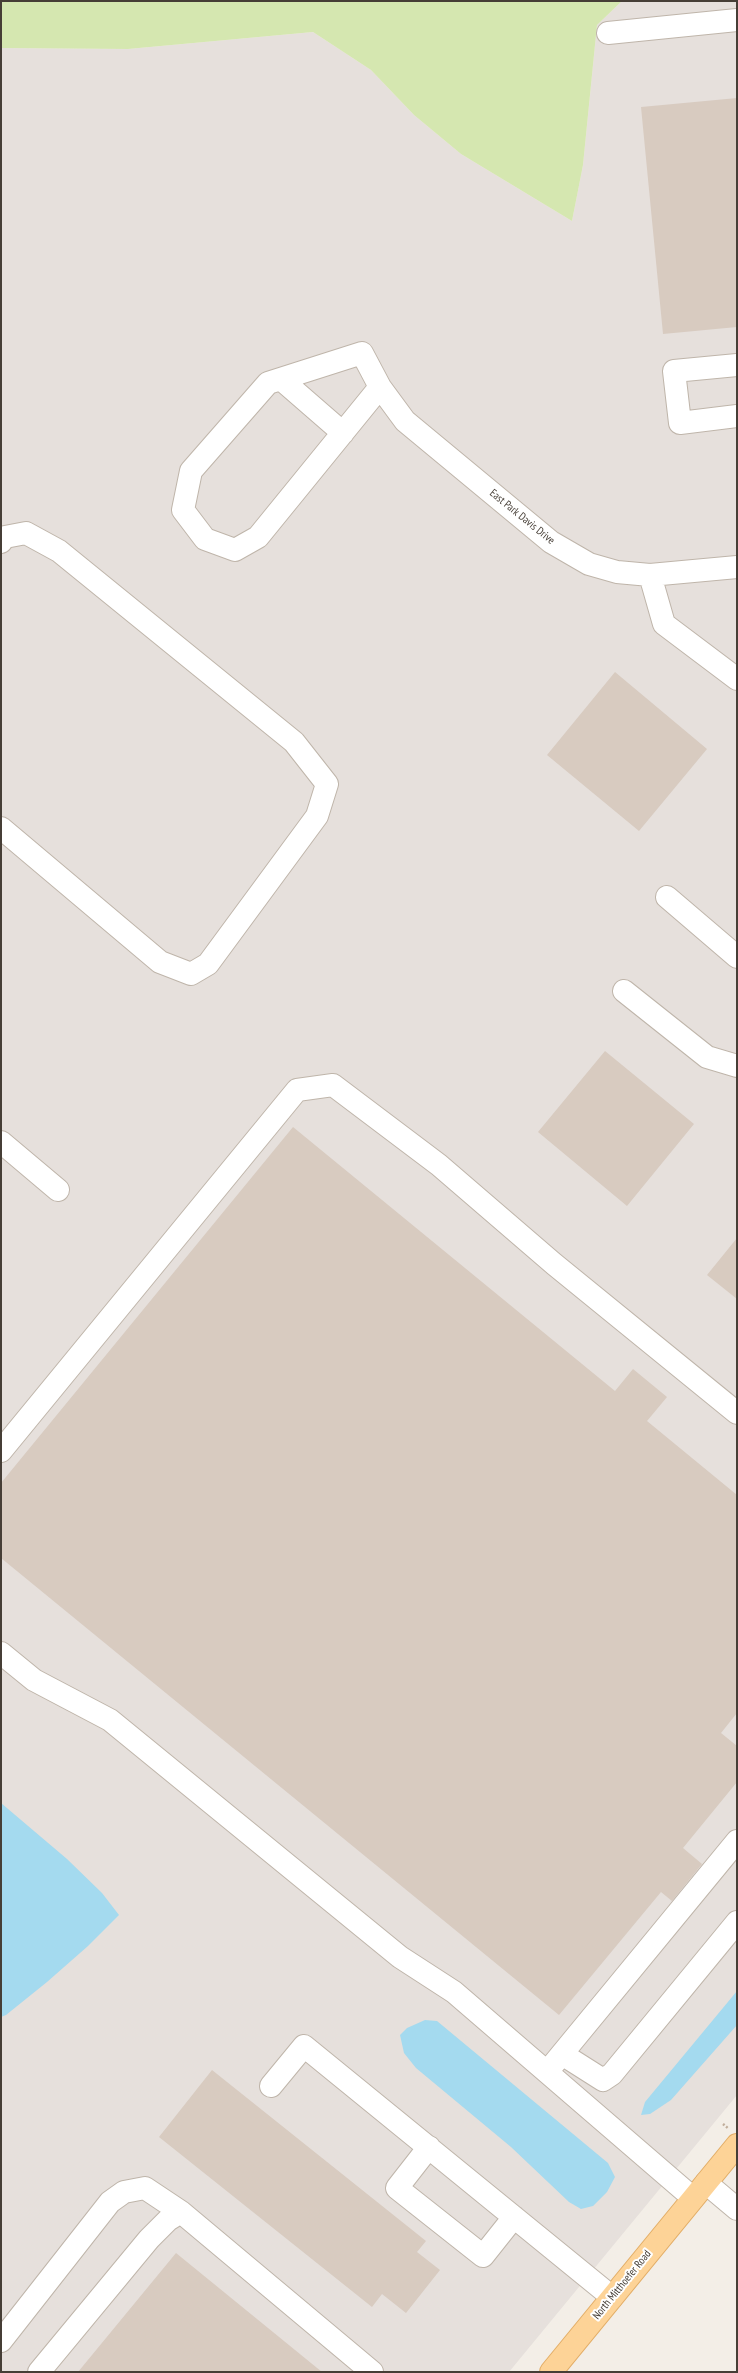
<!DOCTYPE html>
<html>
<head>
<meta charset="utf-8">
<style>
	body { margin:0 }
	#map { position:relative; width:738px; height:2373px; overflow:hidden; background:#f3eee7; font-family:"PT Sans Narrow",sans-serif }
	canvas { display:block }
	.frame { position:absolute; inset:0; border:2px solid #463e36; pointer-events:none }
</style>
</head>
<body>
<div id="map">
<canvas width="738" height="2373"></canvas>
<div class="frame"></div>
</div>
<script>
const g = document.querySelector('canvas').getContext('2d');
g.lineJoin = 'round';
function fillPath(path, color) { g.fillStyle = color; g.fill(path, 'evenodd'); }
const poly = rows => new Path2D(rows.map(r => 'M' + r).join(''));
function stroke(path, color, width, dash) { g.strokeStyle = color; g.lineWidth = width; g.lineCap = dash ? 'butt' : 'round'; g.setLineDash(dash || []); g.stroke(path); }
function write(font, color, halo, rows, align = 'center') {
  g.font = font + ' "PT Sans Narrow",sans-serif'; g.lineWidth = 4; g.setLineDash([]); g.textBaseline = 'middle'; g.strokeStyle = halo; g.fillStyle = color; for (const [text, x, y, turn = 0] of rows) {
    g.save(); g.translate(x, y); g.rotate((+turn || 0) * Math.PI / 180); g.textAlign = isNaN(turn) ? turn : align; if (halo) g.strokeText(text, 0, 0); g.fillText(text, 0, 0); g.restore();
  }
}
fillPath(poly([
	[622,1,737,1,737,2095,509,2372,1,2372,1,48,128,49,313,32,371,70,414,115,461,154,572,221,583,165,597,25]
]), '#e6e0dc');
fillPath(poly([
	[1,1,622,1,597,25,583,165,572,221,461,154,414,115,371,70,313,32,128,49,1,48]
]), '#d5e7b0');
fillPath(poly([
	[1,1803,67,1859,102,1893,119,1915,88,1946,47,1982,6,2015,1,2017],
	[737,1991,737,2025,671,2100,650,2114,641,2115,645,2102],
	[425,2020,437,2021,608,2163,615,2177,607,2192,593,2206,581,2209,569,2202,511,2147,416,2068,404,2053,400,2035,407,2028]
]), '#a4daef');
fillPath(poly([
	[737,98,737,327,663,334,641,107],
	[615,672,707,749,639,831,547,755],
	[605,1051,694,1124,627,1206,538,1132],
	[293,1127,615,1391,633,1369,667,1397,647,1421,737,1495,737,1713,721,1733,737,1746,737,1782,683,1848,702,1864,672,1901,661,1892,559,2015,1,1558,1,1483],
	[737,1238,737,1299,707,1275],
	[212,2070,426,2241,417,2252,440,2270,406,2313,382,2294,372,2307,159,2137],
	[176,2253,322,2372,78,2372]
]), '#d8cbc0');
const minor = poly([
	[608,33,737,20],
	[737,365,674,371,680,423,737,416],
	[282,380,343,433],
	[380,387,258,537,235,550,205,539,183,510,191,471,268,383,362,353,380,387,405,421,551,542,589,564,617,572,650,575,737,567],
	[1,542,5,537,26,533,59,551,294,742,327,784,317,816,208,964,191,974,160,962,1,828],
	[650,575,664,624,737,679],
	[667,897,737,957],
	[624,991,707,1057,737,1066],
	[1,1142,58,1190],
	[1,1451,297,1090,333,1085,439,1165,554,1264,737,1413],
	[1,1653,34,1680,110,1720,400,1957,454,1992,693,2198],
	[562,2054,603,2080,612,2074,737,1922],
	[547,2072,737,1841],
	[271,2086,304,2046,612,2297],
	[429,2147,397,2188,483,2256,514,2217],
	[706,2183,737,2209],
	[1,2341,110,2202,124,2192,145,2188,181,2212,372,2372],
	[39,2372,149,2239,168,2220,181,2212]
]);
const major = poly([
	[551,2372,737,2145]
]);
stroke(minor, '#bfb5aa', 24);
stroke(major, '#e2ad66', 24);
stroke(poly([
	[723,2124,729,2129]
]), '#c0ae9b', 2.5, [2, 2]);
stroke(minor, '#fff', 22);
stroke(major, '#fdd397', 22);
write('11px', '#463e36', '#fff', [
	["East Park Davis Drive",522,517,39],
	["North Mitthoefer Road",622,2285,-51]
]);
</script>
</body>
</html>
